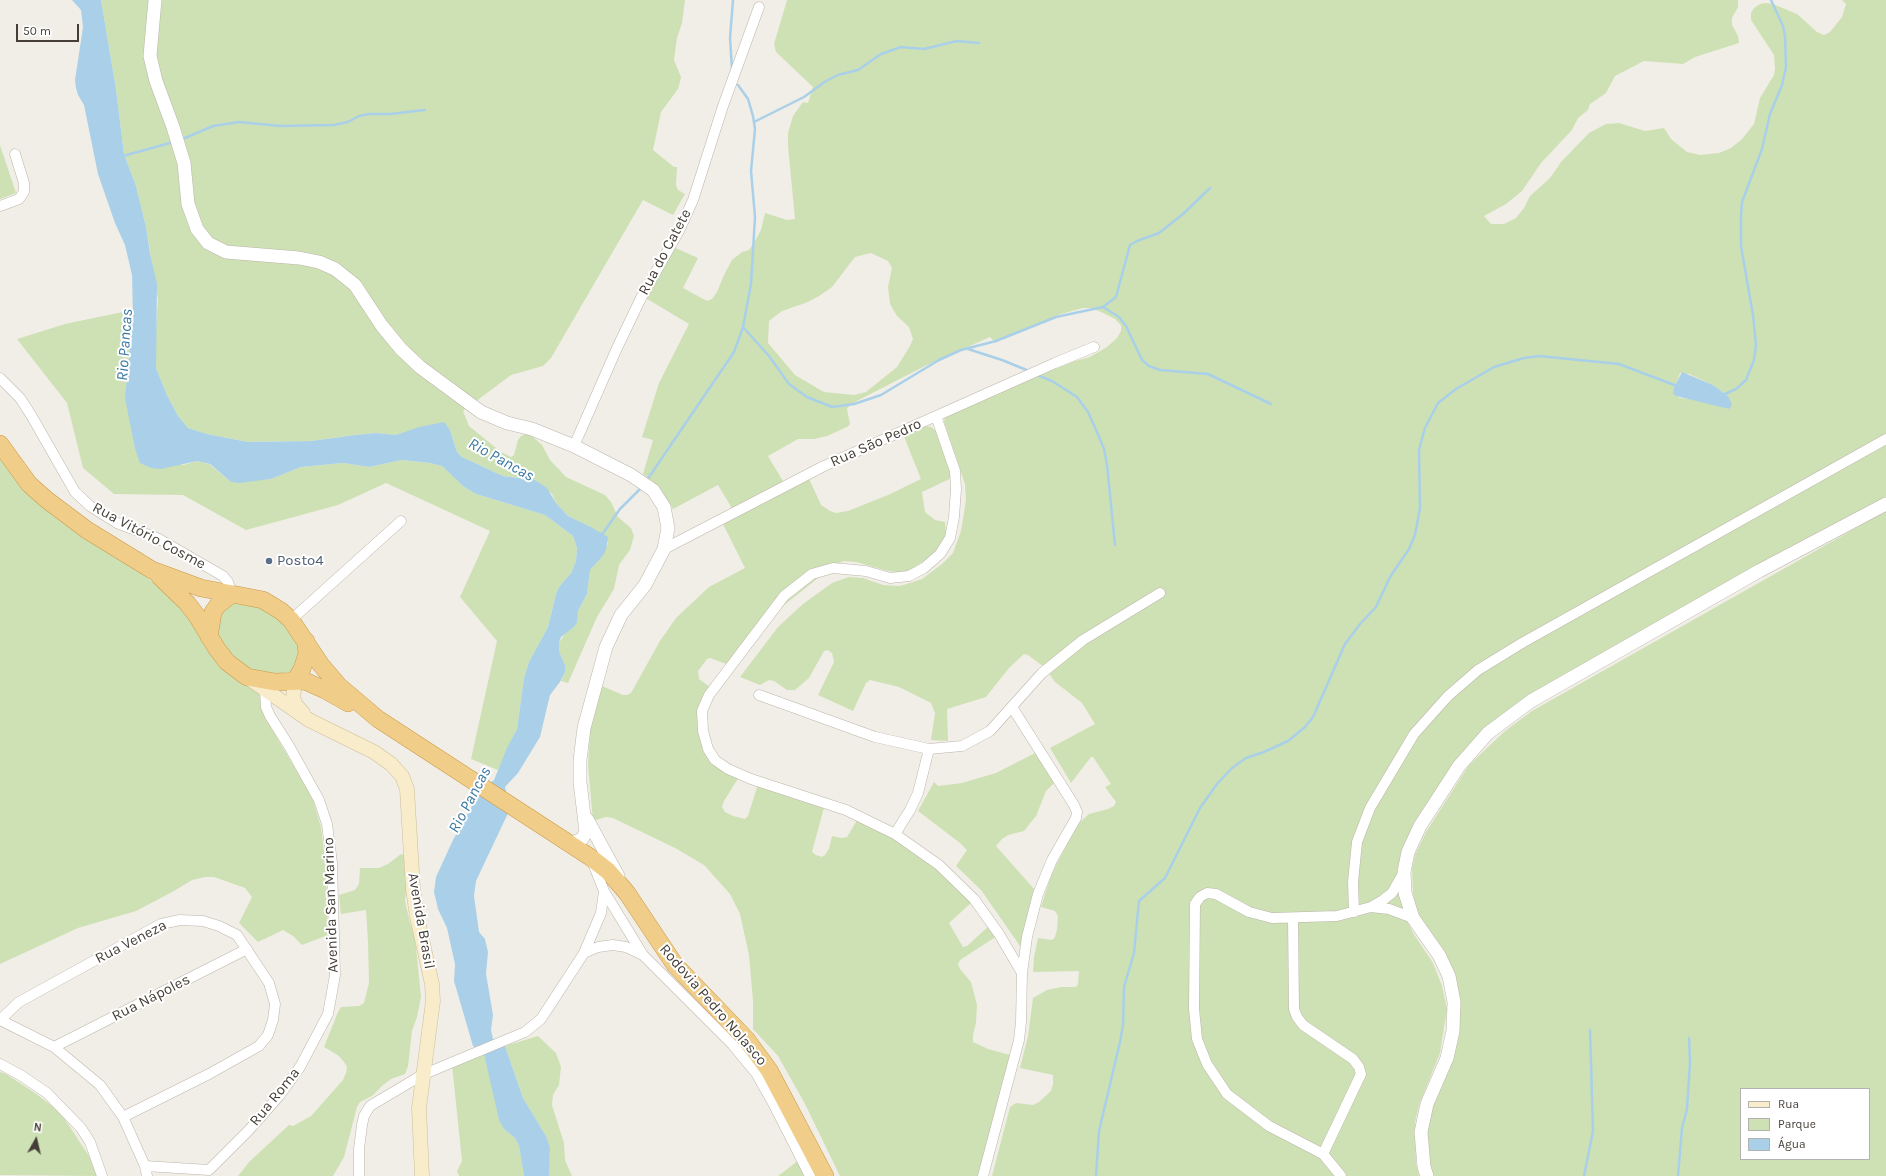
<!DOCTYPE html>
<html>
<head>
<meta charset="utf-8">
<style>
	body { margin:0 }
	#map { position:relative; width:1886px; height:1176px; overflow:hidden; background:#f1eee7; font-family:Karla,sans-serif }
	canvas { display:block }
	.legend { position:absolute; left:1740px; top:1088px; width:130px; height:72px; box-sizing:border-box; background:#fff; border:1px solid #b4b2af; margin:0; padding:5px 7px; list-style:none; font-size:12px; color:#443e37 }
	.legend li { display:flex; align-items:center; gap:8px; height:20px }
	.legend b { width:20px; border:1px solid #b4b2af }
	.north { position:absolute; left:16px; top:1120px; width:40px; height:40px; -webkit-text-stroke:3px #fff; paint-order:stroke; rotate:8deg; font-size:11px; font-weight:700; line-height:16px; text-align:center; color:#443e37 }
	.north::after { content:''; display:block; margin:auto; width:14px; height:18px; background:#443e37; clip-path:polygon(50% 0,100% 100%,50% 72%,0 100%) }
	.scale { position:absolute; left:16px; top:24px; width:63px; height:18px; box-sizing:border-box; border:2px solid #443e37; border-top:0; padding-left:5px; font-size:12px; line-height:14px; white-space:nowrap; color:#443e37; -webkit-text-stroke:3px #fff; paint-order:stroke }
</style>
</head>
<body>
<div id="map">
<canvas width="1886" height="1176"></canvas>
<ul class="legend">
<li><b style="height:5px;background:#f8ecca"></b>Rua</li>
<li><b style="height:11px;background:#cee1b4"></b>Parque</li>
<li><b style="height:11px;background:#a9d0e8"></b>Água</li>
</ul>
<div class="north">N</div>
<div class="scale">50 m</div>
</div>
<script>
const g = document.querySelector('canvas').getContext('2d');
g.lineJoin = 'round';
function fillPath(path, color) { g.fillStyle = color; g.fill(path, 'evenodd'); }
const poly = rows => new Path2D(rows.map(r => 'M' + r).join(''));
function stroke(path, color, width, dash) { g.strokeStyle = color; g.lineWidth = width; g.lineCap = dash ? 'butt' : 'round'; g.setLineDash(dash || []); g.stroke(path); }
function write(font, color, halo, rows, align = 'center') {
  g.font = font + ' Karla,sans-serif'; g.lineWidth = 4; g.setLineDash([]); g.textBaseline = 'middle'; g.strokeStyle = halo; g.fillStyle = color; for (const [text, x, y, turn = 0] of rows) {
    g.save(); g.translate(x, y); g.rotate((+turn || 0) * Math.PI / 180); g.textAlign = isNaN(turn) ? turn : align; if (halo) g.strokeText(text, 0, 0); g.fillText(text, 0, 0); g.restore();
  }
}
fillPath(poly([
	[101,0,685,0,682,23,677,38,674,60,681,77,680,82,678,89,661,112,653,150,674,167,677,167,676,185,678,190,685,194,673,215,643,200,551,358,543,366,511,375,463,411,469,426,501,452,511,457,514,455,518,440,521,436,526,434,533,437,542,445,550,460,566,477,605,495,611,502,618,517,631,528,634,536,630,550,619,565,614,589,597,617,568,683,561,681,565,672,565,665,559,651,559,643,565,633,574,627,578,611,587,594,590,570,602,557,608,543,589,526,568,516,556,503,552,494,535,480,503,476,462,457,457,452,450,430,406,432,396,435,376,433,355,435,311,441,248,442,207,434,188,428,178,416,167,395,156,368,156,329,158,300,146,227,136,186,124,154,116,89],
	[787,0,1738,0,1738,7,1732,18,1732,25,1738,36,1739,43,1695,57,1683,64,1644,61,1615,76,1606,93,1590,104,1588,110,1578,118,1572,130,1541,163,1522,191,1506,204,1484,216,1491,224,1504,224,1516,218,1524,208,1530,196,1550,178,1561,162,1589,133,1606,124,1619,123,1645,131,1664,128,1671,139,1687,152,1700,155,1719,153,1731,148,1742,139,1754,124,1760,98,1774,75,1775,68,1774,55,1751,20,1751,13,1754,8,1760,4,1766,3,1773,4,1797,14,1817,32,1824,35,1830,32,1842,17,1846,4,1842,0,1886,0,1886,497,1525,700,1415,826,1405,915,1413,933,1433,963,1442,986,1447,1009,1440,1053,1419,1105,1415,1122,1416,1163,1419,1176,992,1176,1010,1107,1016,1103,1033,1105,1039,1102,1051,1091,1053,1084,1053,1075,1020,1068,1028,1036,1033,998,1047,990,1061,987,1076,987,1078,984,1079,971,1033,972,1034,957,1038,938,1052,940,1055,937,1057,929,1058,916,1055,911,1041,907,1051,875,1078,824,1089,814,1108,809,1114,806,1116,802,1105,787,1111,784,1093,757,1091,757,1071,783,1050,748,1095,724,1082,703,1055,682,1044,667,1028,655,1024,654,1009,668,986,697,947,709,948,741,931,740,935,713,931,703,899,687,870,680,866,683,853,711,818,695,834,662,832,653,828,650,824,651,809,678,795,690,787,690,774,681,769,680,760,685,740,677,778,627,803,604,832,583,849,577,863,578,883,585,900,586,922,579,942,564,953,553,961,531,966,500,965,484,944,422,945,417,972,403,1075,361,1090,357,1107,347,1117,338,1121,331,1121,325,1115,319,1101,312,1091,308,1083,308,1061,314,995,342,990,337,925,366,851,404,847,409,850,424,847,427,827,436,814,439,798,439,768,456,784,483,806,472,821,505,830,511,836,513,848,511,888,495,921,479,903,434,923,426,931,427,936,431,947,453,954,477,922,492,925,512,935,520,945,522,946,534,944,542,934,554,906,573,888,571,856,562,843,561,833,566,773,614,732,666,710,658,707,659,698,671,699,679,714,690,704,714,710,748,739,777,724,801,722,807,725,812,733,816,745,819,748,816,758,784,825,804,812,852,816,855,822,857,825,855,829,849,832,836,842,838,847,837,859,817,890,833,954,881,971,903,949,923,963,947,967,946,991,924,997,934,994,938,960,960,958,964,960,969,971,982,977,1005,976,1023,973,1035,973,1042,988,1049,1010,1055,980,1176,840,1176,804,1102,778,1056,753,1029,753,1001,749,955,740,914,730,894,704,865,675,848,613,818,606,817,593,821,588,765,590,731,602,686,623,695,627,695,631,693,660,641,676,618,709,587,745,568,720,518,733,510,718,485,673,509,658,486,643,474,653,440,642,437,659,383,689,324,644,297,671,246,698,258,683,288,707,301,712,299,717,292,724,275,732,260,742,252,749,250,755,241,761,230,765,213,787,220,795,219,788,146,788,133,793,116,803,102,808,103,813,87,776,52,774,44],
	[871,253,888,261,892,268,888,287,890,304,897,316,909,327,913,339,910,346,897,367,866,392,854,395,824,392,795,375,768,343,769,321,782,311,808,302,819,296,832,287,855,257],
	[1680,373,1689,374,1713,385,1728,396,1729,409,1698,400,1680,398,1673,394],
	[0,145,16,193,0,199],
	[132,310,131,426,135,449,183,465,197,461,209,464,231,482,271,479,301,467,343,463,369,467,402,460,430,463,442,466,464,487,476,494,545,515,573,536,577,548,576,561,571,573,559,587,556,594,548,627,529,662,524,678,517,729,498,770,471,759,497,641,460,597,490,531,386,483,338,505,246,530,183,495,114,494,83,468,67,403,17,339,65,324],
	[0,450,135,569,184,604,261,688,262,705,270,726,312,797,321,827,326,867,328,935,302,945,293,936,283,930,258,942,239,923,252,897,245,888,214,877,205,877,192,880,174,891,136,911,78,928,0,964],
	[1886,511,1886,1176,1432,1176,1429,1161,1427,1124,1459,1020,1417,910,1413,894,1412,869,1415,855,1426,832,1469,765,1505,731,1532,711],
	[1741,1089,1869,1089,1869,1159,1741,1159],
	[233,602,255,604,277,616,294,630,301,654,299,670,286,678,243,668,212,632,216,612],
	[1039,751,1057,780,1046,791,1036,816,1024,831,1008,835,1002,839,996,846,1034,889,1023,945,1020,946,981,890,956,866,967,850,960,843,918,811,934,782,938,786,962,783,996,773],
	[401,854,404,855,409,867,405,901,410,923,415,938,421,997,417,1017,412,1031,408,1066,405,1074,391,1079,383,1085,372,1096,360,1102,357,1107,344,1157,333,1176,238,1176,249,1162,289,1125,293,1126,311,1116,343,1080,346,1073,347,1067,344,1062,339,1056,324,1047,338,1012,341,1007,359,1006,364,1003,369,983,368,942,366,910,341,914,339,895,355,890,359,884,360,868,379,868,388,864],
	[538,1036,556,1053,561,1067,559,1085,553,1095,552,1105,564,1143,565,1160,572,1176,549,1176,548,1171,550,1152,546,1136,523,1098,505,1046],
	[484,1054,504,1129,515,1138,519,1146,524,1176,459,1176,457,1171,462,1161,452,1065],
	[0,1072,6,1074,35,1093,60,1112,89,1156,97,1176,0,1175],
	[799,1160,806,1176,778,1176]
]), '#cee1b4');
fillPath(poly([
	[72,0,101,0,116,89,124,154,136,186,146,227,150,253,157,284,156,368,167,395,178,416,188,428,207,434,248,442,311,441,355,435,376,433,396,435,419,427,444,422,450,430,457,452,462,457,503,476,535,480,547,488,556,503,568,516,589,526,608,537,606,550,602,557,590,570,587,594,578,611,577,622,574,627,561,637,559,643,559,651,565,665,565,672,560,682,550,695,540,737,518,773,505,787,510,809,476,881,474,896,479,932,485,939,488,952,486,974,493,1015,491,1030,493,1039,505,1046,523,1098,546,1136,550,1148,549,1176,524,1176,519,1146,515,1138,504,1129,499,1120,484,1054,473,1046,454,981,455,964,447,928,438,909,434,892,436,877,453,840,481,790,494,780,507,748,517,729,524,678,529,662,548,627,556,594,559,587,571,573,576,561,577,548,573,536,545,515,476,494,464,487,442,466,430,463,402,460,369,467,343,463,301,467,271,479,239,483,231,482,210,464,197,461,161,469,151,468,140,463,135,449,125,398,133,318,132,275,125,245,115,223,98,174,84,105,78,95,76,88,75,80,83,27,81,10],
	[1682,372,1713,385,1728,396,1732,405,1729,409,1676,396,1673,394,1674,388]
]), '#a9d0e8');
stroke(poly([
	[732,69,730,38,733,0],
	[754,122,804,97,826,81,838,75,858,70,881,54,901,47,924,49,957,41,979,43],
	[185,138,213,126,239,122,280,126,334,125,348,122,359,116,369,114,390,114,425,110],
	[123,156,170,143],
	[1103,307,1119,317,1126,326,1142,360,1149,366,1160,370,1208,374,1271,404],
	[743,327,769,356,789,384,807,397,832,407,854,404,881,395,939,360,961,350,996,341,1056,317,1103,307,1116,297,1130,245,1137,241,1159,233,1183,214,1210,188],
	[968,349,1002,360,1029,371],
	[1037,375,1052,381,1077,397,1088,412,1097,432,1104,449,1107,465,1115,545],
	[1723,395,1736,389,1746,380,1754,360,1756,345,1753,315,1741,246,1741,215,1742,202,1762,149,1770,114,1782,85,1786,67,1785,36,1783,26,1771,0],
	[647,480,734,352,743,327,751,284,755,217,751,171,755,129,753,116,748,99,738,85],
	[601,536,620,509,640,489],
	[1096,1176,1099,1131,1120,1042,1123,1025,1124,987,1134,953,1139,901,1165,878,1200,808,1217,784,1232,768,1246,758,1264,752,1288,741,1305,727,1313,717,1345,644,1360,624,1376,607,1390,577,1409,549,1415,535,1420,508,1419,450,1425,428,1438,403,1456,389,1494,367,1524,358,1539,356,1619,364,1677,386],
	[1584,1176,1593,1131,1590,1030],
	[1678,1176,1682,1128,1687,1109,1690,1062,1689,1038]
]), '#a9d0e8', 2.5);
const minor = poly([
	[0,206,19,199,24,192,24,183,15,154],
	[0,378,20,398,31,415,75,492,90,506,117,523,159,539,223,576,228,582,232,594],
	[936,416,955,471,956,489,954,517,950,538,940,554,924,568,909,576,890,578,866,571,833,568,812,574,784,596,709,695,702,711,703,731,708,749,715,760,728,769,751,779,846,810,895,834,939,865,974,899,999,934,1022,973,1021,1022,1019,1040,983,1176],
	[574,446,617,348,641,298,680,229,693,200,723,106,759,7],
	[664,549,824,466,1055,363,1094,347],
	[291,620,401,521],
	[759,695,875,737,929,749,962,746,990,731,1042,673,1083,640,1160,593],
	[1012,707,1074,805,1077,812,1076,818,1052,860,1038,894,1027,937,1022,973],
	[895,834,910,810,918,793,929,749],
	[604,891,643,955,732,1044,756,1073,773,1103,810,1176],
	[1371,907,1389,909,1413,918],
	[1354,912,1353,882,1357,842,1370,808,1414,734,1448,696,1478,670,1522,643,1886,439],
	[1293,918,1294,1009,1297,1017,1303,1025,1353,1059,1359,1067,1361,1074,1323,1154],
	[584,953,601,913,604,891,592,861],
	[0,1020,19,1002,161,924,180,920,203,921,219,926,237,935,269,983,275,1004,273,1020,268,1035,259,1046,209,1074,123,1117],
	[0,1020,54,1047,100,1085,123,1117,145,1166,147,1176],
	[54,1047,247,949],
	[0,1064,22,1076,47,1093,81,1128,90,1142,102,1176],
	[145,1166,209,1170],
	[209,1170,249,1130,279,1096,300,1067,328,1014,335,975,332,863,327,824,319,800,289,746,270,716,266,707,265,691],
	[359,1176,359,1149,362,1125,364,1116,370,1106,422,1075,525,1032,541,1019,584,953,598,947,613,945,626,947,643,955],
	[1341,1176,1323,1154,1269,1126,1227,1094,1207,1064,1197,1039,1194,1009,1195,904,1200,897,1207,893,1216,894,1249,912,1272,918,1337,916,1371,907,1383,900,1392,893,1404,872]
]);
const tertiary = poly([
	[155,0,150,56,156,81,173,127,184,163,188,204,197,229,208,243,226,252,299,258,319,262,335,269,355,285,382,326,401,349,420,367,481,412,507,423,532,429,574,446,631,475,653,490,664,507,668,528,664,549,645,585,621,615,606,647,584,728,580,760,580,782,586,832,582,839,570,844],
	[587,819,618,876],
	[1427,1176,1424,1167,1421,1132,1427,1104,1447,1058,1453,1031,1454,1002,1449,976,1439,955,1413,918,1405,893,1404,872,1408,852,1420,826,1459,766,1488,733,1531,701,1759,571,1886,504]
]);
const secondary = poly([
	[247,677,309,720,374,752,391,764,402,776,407,789,413,889,417,917,432,984,433,1001,419,1108,422,1176],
	[295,681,293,698,296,705,303,713]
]);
const trunk = poly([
	[0,444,29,484,47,500,87,530,152,570,201,588,263,600,281,611,291,620,321,665,339,686,378,719,590,857,608,871,627,893,675,965,747,1040,769,1070,825,1176],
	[160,577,187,603,197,616,217,649,227,662,247,677,275,682,305,681,325,690,348,703],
	[209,637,213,612,218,605,232,594],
	[295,681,302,669,307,654,306,641]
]);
stroke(minor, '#bcb5aa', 11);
stroke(tertiary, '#bcb5aa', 14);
stroke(secondary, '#ccbe9b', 15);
stroke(trunk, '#cc9846', 18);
stroke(minor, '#fff', 10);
stroke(tertiary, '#fff', 13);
stroke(secondary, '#f8ecca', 14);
stroke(trunk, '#f0ce8a', 17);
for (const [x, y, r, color] of [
	[269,561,4,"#5c6f8a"]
]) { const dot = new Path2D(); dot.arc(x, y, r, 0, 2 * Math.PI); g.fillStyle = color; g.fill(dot); stroke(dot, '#fff', 1.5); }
write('15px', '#443e37', '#fff', [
	["Rua do Catete",665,252,-62],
	["Rua São Pedro",876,443,-24],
	["Rua Vitório Cosme",149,536,28],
	["Avenida San Marino",331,905,-92],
	["Avenida Brasil",421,921,80],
	["Rua Veneza",131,942,-27],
	["Rua Nápoles",151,998,-27],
	["Rodovia Pedro Nolasco",713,1005,49],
	["Rua Roma",275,1097,-51]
]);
write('15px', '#4e5e75', '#fff', [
	["Posto4",277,561]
], 'left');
write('italic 16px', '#3c7aa3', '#fff', [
	["Rio Pancas",125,345,-86],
	["Rio Pancas",501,460,29],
	["Rio Pancas",470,800,-62]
]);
</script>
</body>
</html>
